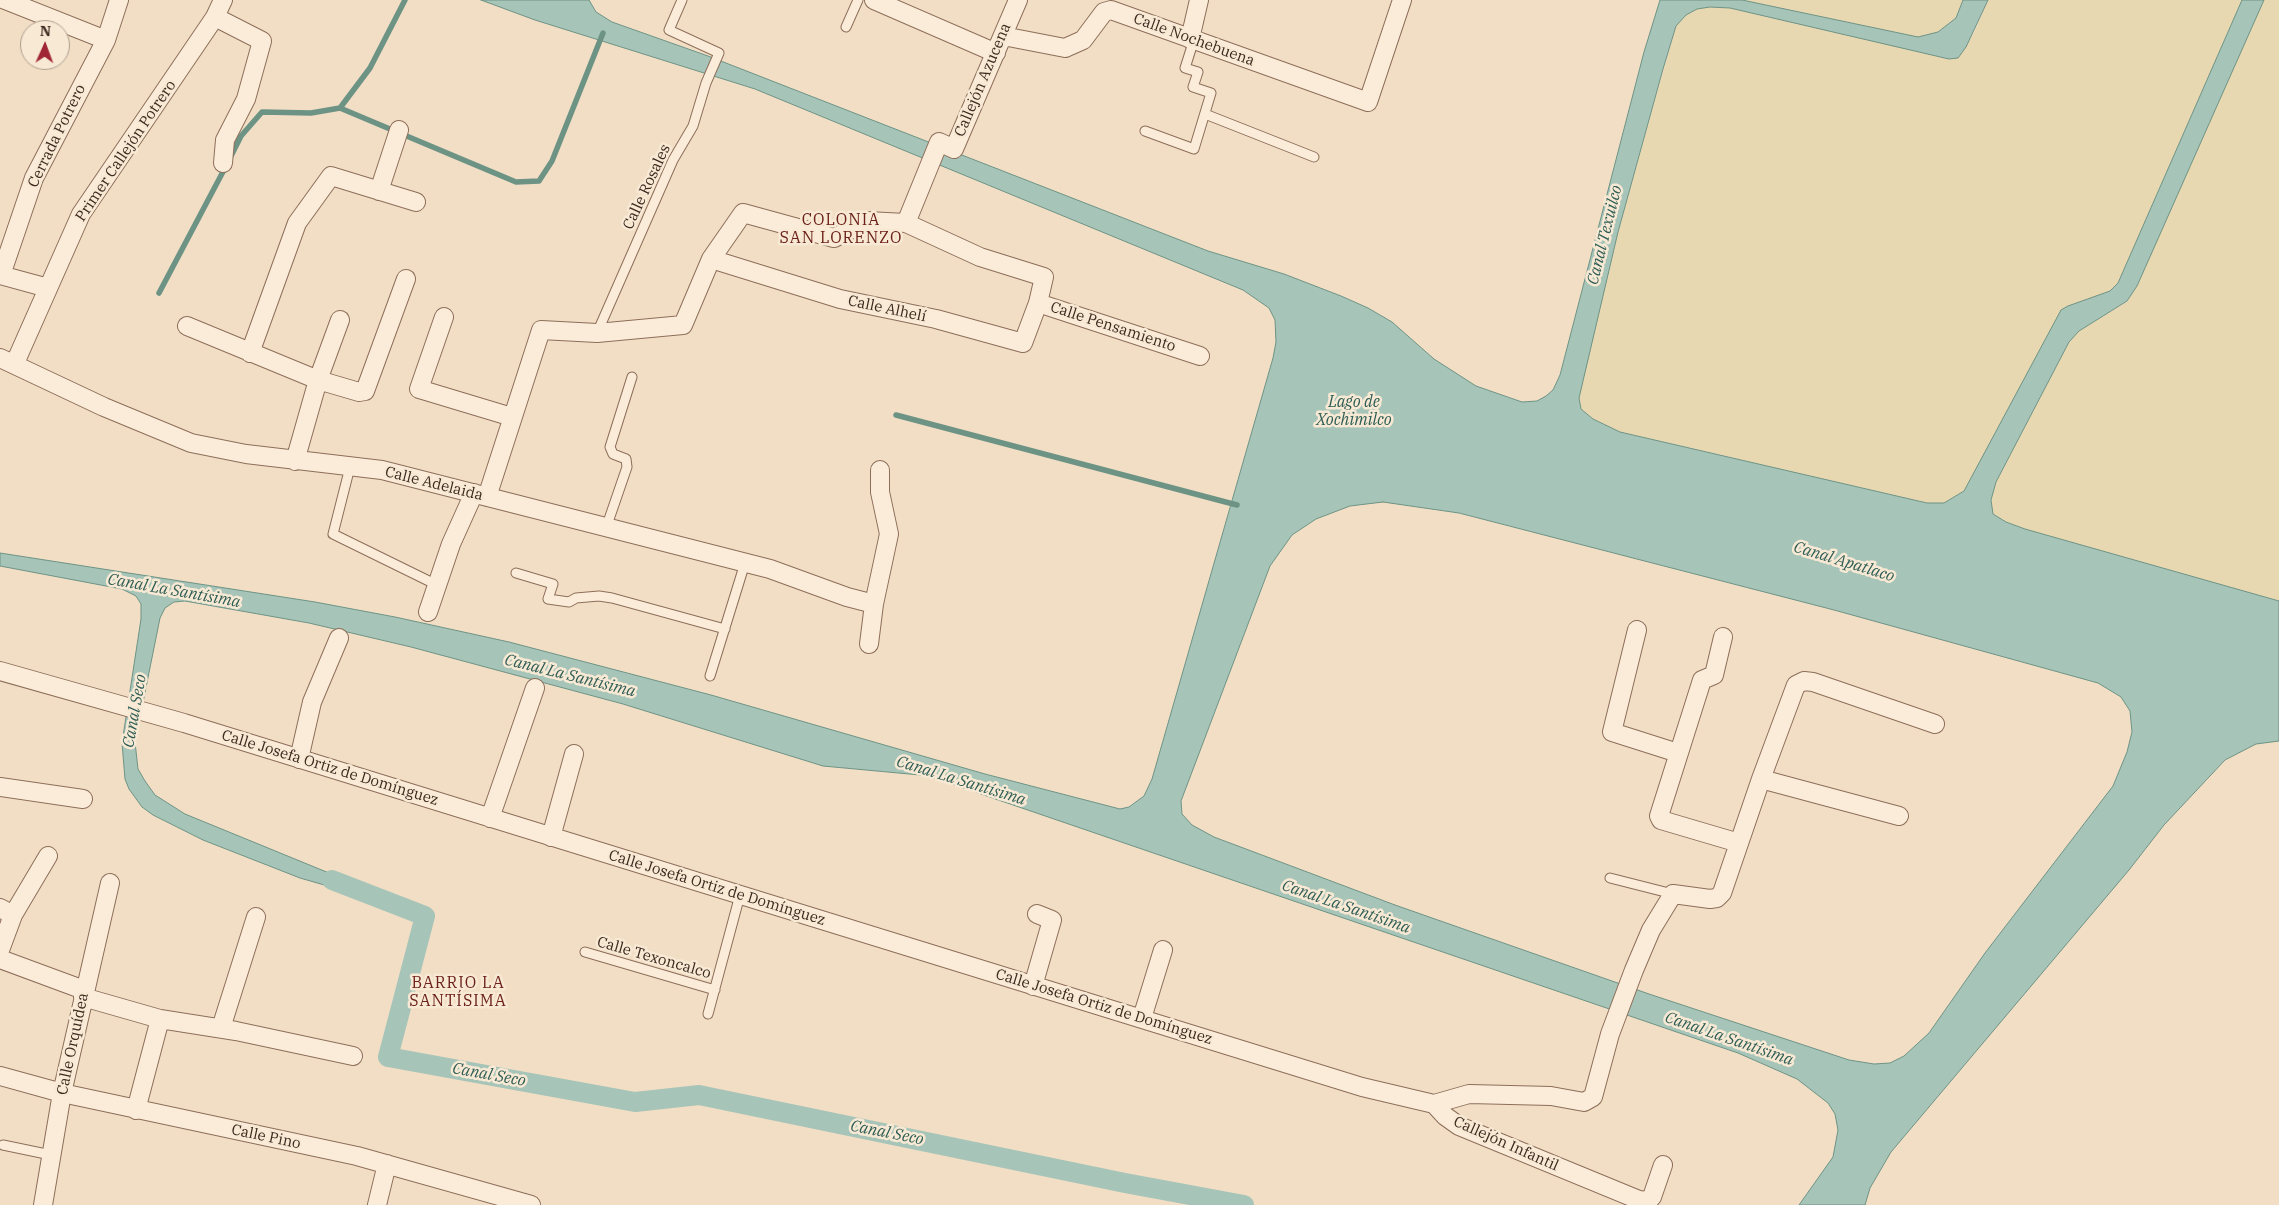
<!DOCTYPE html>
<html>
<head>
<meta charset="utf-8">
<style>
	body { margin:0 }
	#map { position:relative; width:2279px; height:1205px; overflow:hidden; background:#f1dec5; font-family:"IBM Plex Serif",serif }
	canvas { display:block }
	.north { position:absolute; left:20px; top:20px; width:50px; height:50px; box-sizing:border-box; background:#f8e9d5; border:1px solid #ad9c8c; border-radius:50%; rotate:2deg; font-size:14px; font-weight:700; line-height:20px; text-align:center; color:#3d291e }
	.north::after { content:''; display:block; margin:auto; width:18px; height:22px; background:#a02636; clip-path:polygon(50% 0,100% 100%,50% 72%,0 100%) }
</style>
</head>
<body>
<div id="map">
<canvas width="2279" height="1205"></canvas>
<div class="north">N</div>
</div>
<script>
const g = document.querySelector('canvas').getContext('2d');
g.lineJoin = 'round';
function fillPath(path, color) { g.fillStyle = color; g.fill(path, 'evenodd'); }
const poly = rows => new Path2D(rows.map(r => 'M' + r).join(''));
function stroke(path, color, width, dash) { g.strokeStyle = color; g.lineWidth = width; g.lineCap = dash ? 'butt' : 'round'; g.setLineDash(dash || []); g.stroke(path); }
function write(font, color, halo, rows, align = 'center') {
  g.font = font + ' "IBM Plex Serif",serif'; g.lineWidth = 5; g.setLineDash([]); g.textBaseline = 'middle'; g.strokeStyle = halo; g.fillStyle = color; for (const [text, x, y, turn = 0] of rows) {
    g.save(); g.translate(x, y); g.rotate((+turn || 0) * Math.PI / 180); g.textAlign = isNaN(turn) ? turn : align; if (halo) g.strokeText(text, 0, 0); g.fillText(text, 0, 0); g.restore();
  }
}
fillPath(poly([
	[1742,0,1963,0,1956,18,1938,32,1918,37],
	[1988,0,2242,0,2118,283,2110,291,2102,294,1964,491,1944,503,1927,503,1620,432,1593,419,1581,409,1579,398,1581,382,1618,232,1676,26,1686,15,1697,9,1710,6,1730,8,1958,58,1975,31],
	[2264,0,2279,0,2279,601,2025,529,2006,522,1993,514,1991,500,1996,482,2069,342,2079,331,2127,302]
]), '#e7d8b2');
const water = poly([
	[481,0,589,0,596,12,612,22,708,56,1208,251,1284,274,1341,296,1368,308,1392,322,1434,359,1476,386,1522,402,1537,401,1546,396,1553,390,1560,375,1644,52,1660,0,1742,0,1918,37,1938,32,1956,18,1963,0,1988,0,1966,47,1958,58,1949,59,1730,8,1710,7,1697,9,1686,15,1676,26,1663,69,1618,232,1579,398,1581,409,1593,419,1620,432,1927,503,1944,503,1964,491,2061,310,2068,306,2110,291,2118,283,2242,0,2264,0,2137,286,2127,301,2079,331,2069,342,1996,482,1991,500,1993,514,2006,522,2025,529,2279,601,2279,741,2256,744,2225,760,2164,825,2129,870,1891,1152,1870,1188,1865,1205,1799,1205,1833,1157,1838,1130,1835,1114,1828,1103,1797,1079,1738,1053,940,780,920,775,823,766,623,704,411,647,309,623,185,601,174,602,165,608,160,618,135,742,138,769,145,781,155,795,185,814,351,882,357,886,358,890,345,891,300,878,203,840,153,815,142,807,129,789,125,779,122,743,141,619,141,604,136,596,122,589,0,566,0,553,315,602,395,617,509,642,711,695,985,774,1120,809,1129,807,1144,796,1152,779,1273,358,1276,342,1275,320,1269,308,1243,290,755,89,535,20,481,0],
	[1383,502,1459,513,1834,610,2098,683,2121,697,2130,711,2132,732,2127,752,2113,786,1985,953,1929,1033,1904,1056,1890,1063,1874,1064,1849,1060,1649,994,1395,905,1214,837,1192,825,1182,814,1181,801,1270,566,1292,535,1316,519,1350,506,1383,502]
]);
fillPath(water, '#a7c4b8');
stroke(water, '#6d9385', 1);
stroke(poly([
	[340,108,516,182,539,181,552,161,603,33],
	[230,158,241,136,262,112,311,113,340,108,370,68,405,0],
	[159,293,226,166],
	[896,415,1237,505]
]), '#6d9385', 5.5);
stroke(poly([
	[332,880,425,916,388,1057,635,1102,699,1095,1125,1183,1244,1205]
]), '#a7c4b8', 20);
const service = poly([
	[846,27,858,0],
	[1205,114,1314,157],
	[1145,131,1194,149,1211,93,1193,87,1198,72,1185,68,1192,46,1190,39],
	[597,333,673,160,693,126,706,83,719,53,669,30,682,0],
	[350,467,333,534,437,585],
	[606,528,627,467,626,459,613,454,610,447,632,377],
	[516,573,553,584,548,599,569,602,576,598,599,596,612,598,725,629],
	[710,676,745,563],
	[1610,878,1673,894],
	[585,952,715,990],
	[708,1014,740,895],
	[3,1145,51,1155]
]);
const minor = poly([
	[5,0,106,40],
	[874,0,996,53],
	[215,17,262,41,246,99,225,140,223,163],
	[1003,36,1065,48,1083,40,1104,12,1111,10,1368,102,1402,0],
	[1190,39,1199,0],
	[379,191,399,130],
	[906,223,939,142,954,149,1018,0],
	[0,275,48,288],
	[1,275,34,178,106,40,119,0],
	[1038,303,1200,356],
	[444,317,419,389,512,417],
	[187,326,318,380,359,392,365,391,406,279],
	[250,353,297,223,331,176,416,202],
	[0,358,104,407,191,443,246,454,382,470,770,569,847,597,874,604],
	[15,363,81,214,215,17,223,0],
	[295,461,318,380,340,320],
	[487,497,541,330,597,333,683,325,711,259,743,213,834,238,867,221,906,223,980,257,1044,277,1038,303,1023,343,936,319,840,299,711,259],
	[428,612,451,544,474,493],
	[1637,630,1612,732,1678,753],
	[1723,637,1714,675,1702,680,1659,816,1661,820,1739,843],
	[869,644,874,604,889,534,880,492,880,470],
	[0,671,184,723,1362,1087,1434,1104,1469,1094,1551,1096,1584,1102,1593,1097,1610,1034,1634,970,1651,930,1673,894,1710,899,1717,898,1722,893,1761,779,1796,685,1804,681,1813,682,1935,724],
	[299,759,312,702,339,638],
	[1761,779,1899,816],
	[0,787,83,799],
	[490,818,535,688],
	[551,837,574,754],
	[0,908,13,915,0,950],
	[13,915,48,856],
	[0,959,84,990],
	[1033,986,1052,920,1037,914],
	[83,997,160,1019,236,1031,353,1056],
	[1142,1018,1163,950],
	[221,1028,256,917],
	[0,1076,62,1093,357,1156,531,1205],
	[1434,1104,1445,1116,1459,1126,1639,1200,1648,1201,1652,1197,1663,1165],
	[136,1110,160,1019],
	[43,1205,62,1093,110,883],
	[377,1205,387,1164]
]);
stroke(service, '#8d6e5a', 11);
stroke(minor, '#8d6e5a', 20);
stroke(service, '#fbecd9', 9);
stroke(minor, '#fbecd9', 18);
write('15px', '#3d291e', '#f8e9d5', [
	["Calle Nochebuena",1194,40,20],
	["Callejón Azucena",983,80,-67],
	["Cerrada Potrero",57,136,-64],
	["Primer Callejón Potrero",126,151,-56],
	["Calle Rosales",647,187,-65],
	["Calle Alhelí",887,309,12],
	["Calle Pensamiento",1113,327,18],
	["Calle Adelaida",434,484,14],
	["Calle Josefa Ortiz de Domínguez",330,768,17],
	["Calle Josefa Ortiz de Domínguez",717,888,17],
	["Calle Texoncalco",654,958,16],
	["Calle Josefa Ortiz de Domínguez",1104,1007,17],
	["Calle Orquídea",73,1044,-78],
	["Calle Pino",266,1137,12],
	["Callejón Infantil",1506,1144,24]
]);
g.letterSpacing = '1px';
write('16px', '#6c211b', '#f8e9d5', [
	["COLONIA",841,220],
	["SAN LORENZO",841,238],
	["BARRIO LA",458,983],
	["SANTÍSIMA",458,1001]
]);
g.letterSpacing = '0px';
write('italic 16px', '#2d5d54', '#f8e9d5', [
	["Canal Texuilco",1605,235,-76],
	["Lago de",1354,402],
	["Xochimilco",1354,420],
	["Canal Apatlaco",1844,562,17],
	["Canal La Santísima",174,591,10],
	["Canal La Santísima",570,676,14],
	["Canal Seco",135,711,-80],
	["Canal La Santísima",961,781,17],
	["Canal La Santísima",1346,907,19],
	["Canal La Santísima",1729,1039,19],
	["Canal Seco",489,1075,10],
	["Canal Seco",887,1133,11]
]);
</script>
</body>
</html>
